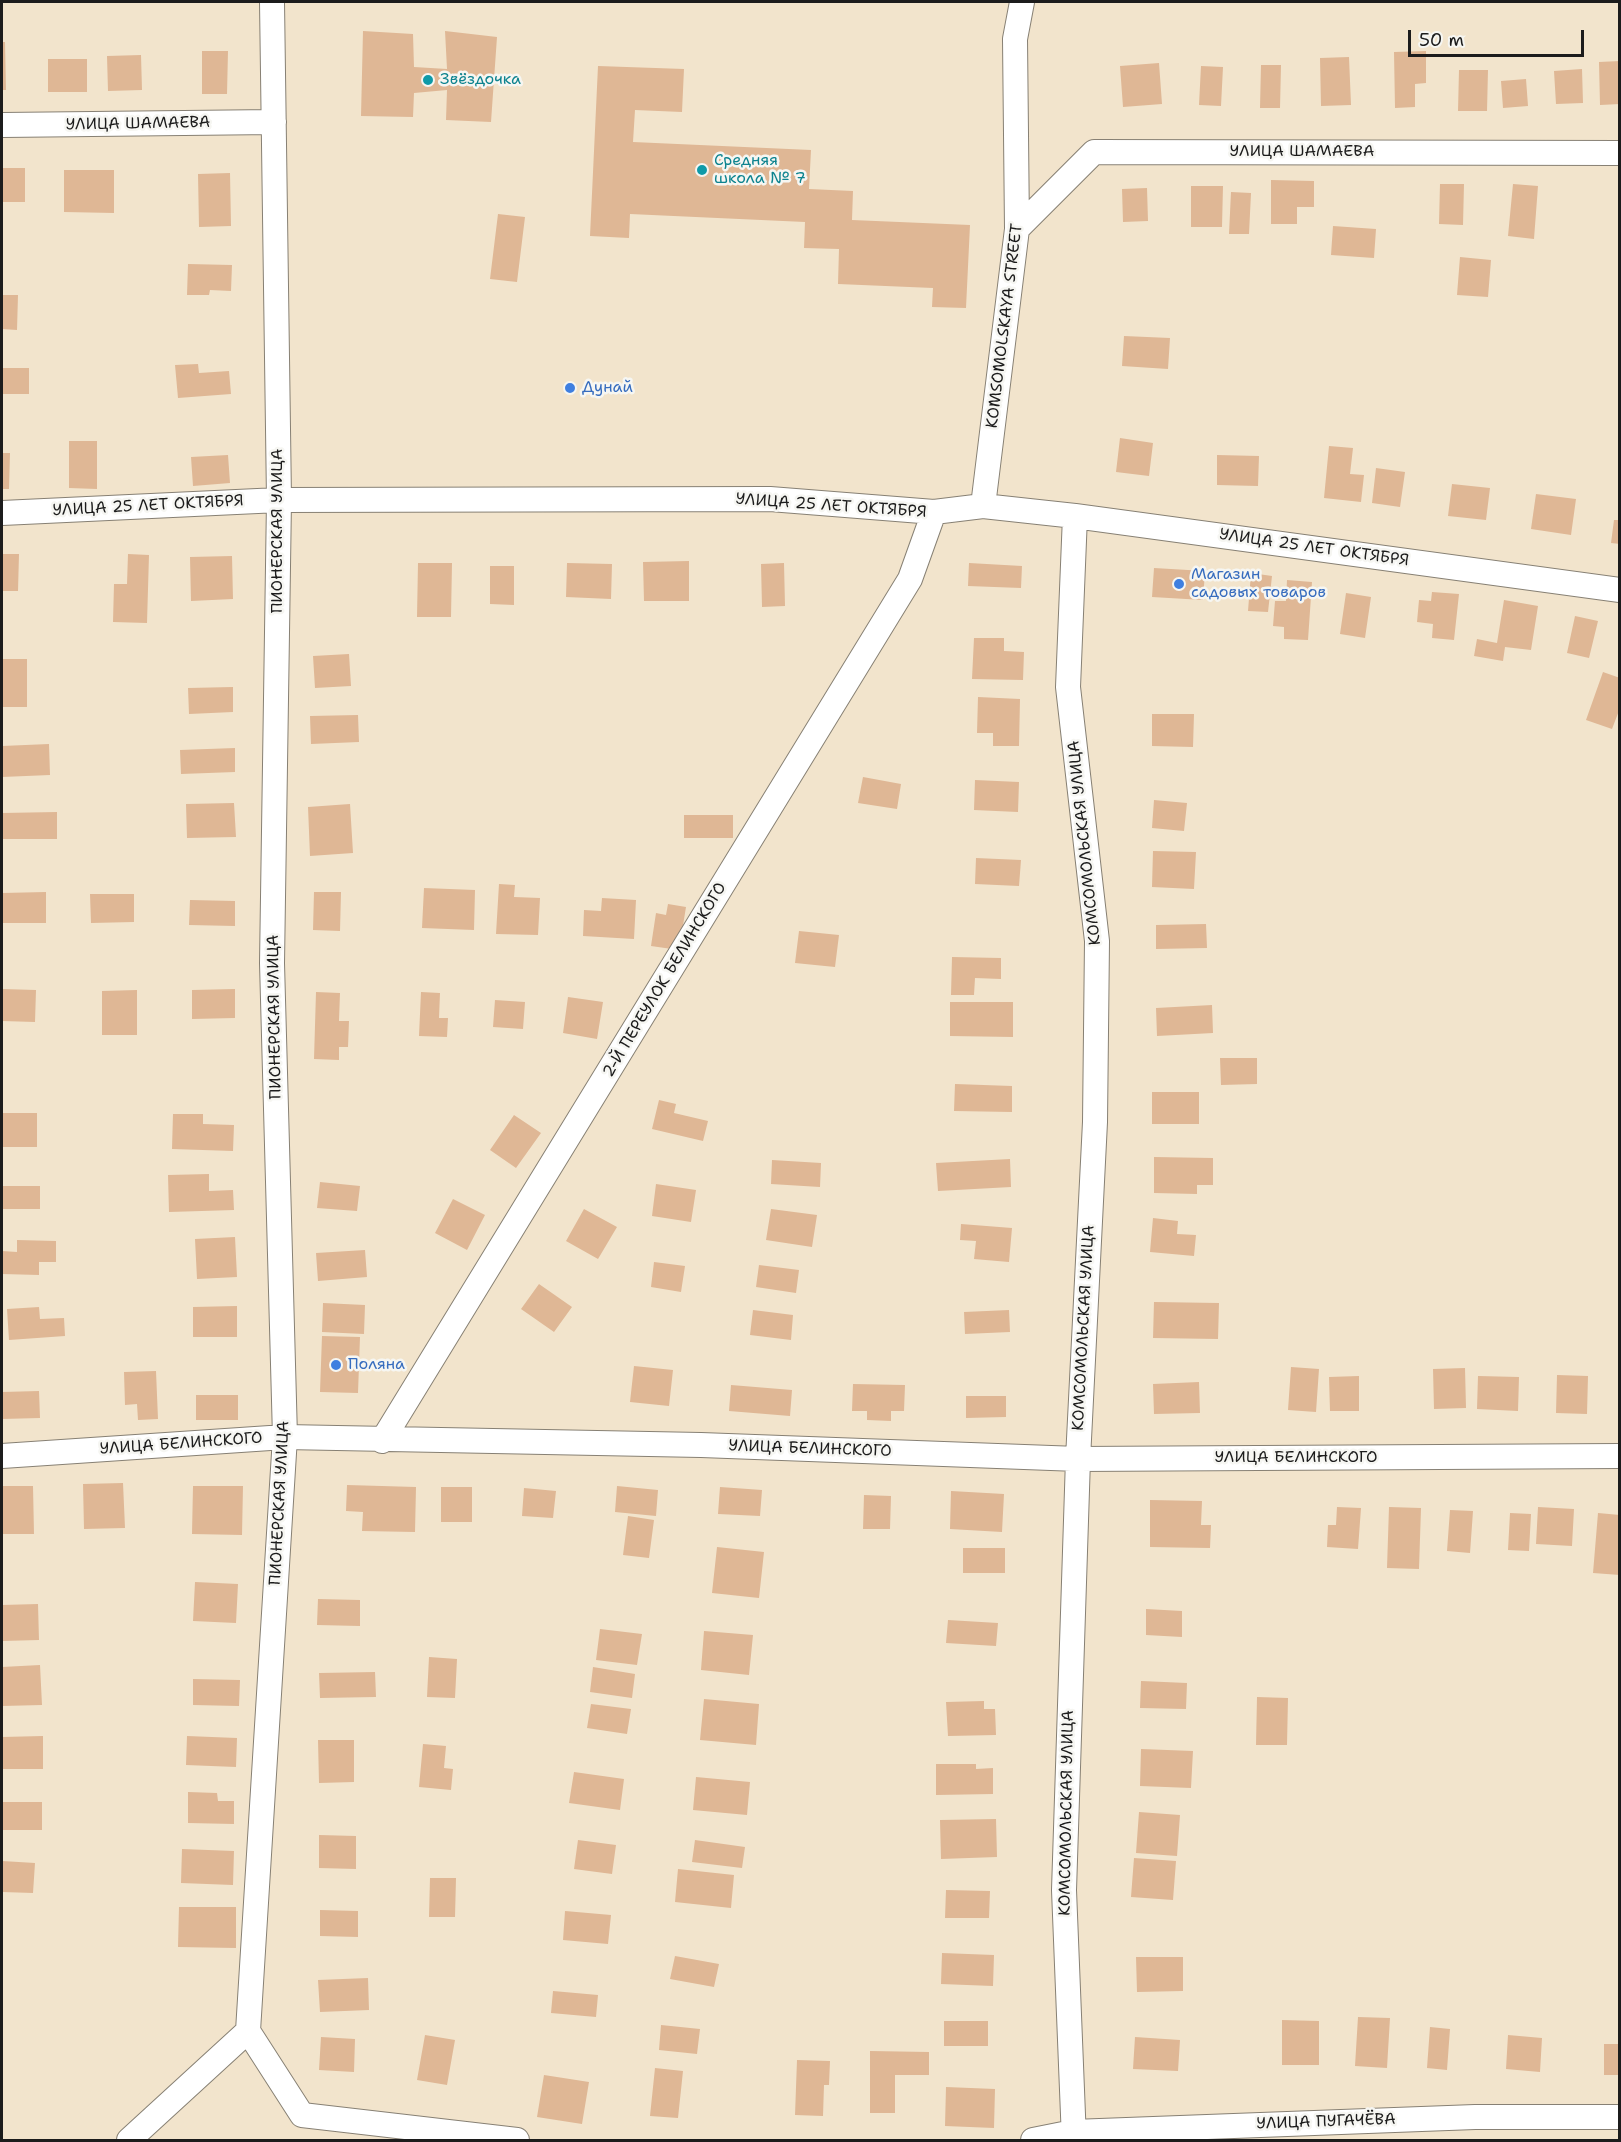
<!DOCTYPE html>
<html>
<head>
<meta charset="utf-8">
<style>
	body { margin:0 }
	#map { position:relative; width:1621px; height:2142px; overflow:hidden; background:#f2e4cc; font-family:"Shantell Sans",sans-serif }
	canvas { display:block }
	.frame { position:absolute; inset:0; border:3px solid #1c1c1c; pointer-events:none }
	.scale { position:absolute; left:1408px; top:30px; width:176px; height:27px; box-sizing:border-box; border:3px solid #1c1c1c; border-top:0; padding-left:8px; font-size:18px; line-height:21px; white-space:nowrap; color:#1c1c1c; -webkit-text-stroke:4px #f6f6f2; paint-order:stroke }
</style>
</head>
<body>
<div id="map">
<canvas width="1621" height="2142"></canvas>
<div class="frame"></div>
<div class="scale">50 m</div>
</div>
<script>
const g = document.querySelector('canvas').getContext('2d');
g.lineJoin = 'round';
function fillPath(path, color) { g.fillStyle = color; g.fill(path, 'evenodd'); }
const poly = rows => new Path2D(rows.map(r => 'M' + r).join(''));
function stroke(path, color, width, dash) { g.strokeStyle = color; g.lineWidth = width; g.lineCap = dash ? 'butt' : 'round'; g.setLineDash(dash || []); g.stroke(path); }
function write(font, color, halo, rows, align = 'center') {
  g.font = font + ' "Shantell Sans",sans-serif'; g.lineWidth = 5; g.setLineDash([]); g.textBaseline = 'middle'; g.strokeStyle = halo; g.fillStyle = color; for (const [text, x, y, turn = 0] of rows) {
    g.save(); g.translate(x, y); g.rotate((+turn || 0) * Math.PI / 180); g.textAlign = isNaN(turn) ? turn : align; if (halo) g.strokeText(text, 0, 0); g.fillText(text, 0, 0); g.restore();
  }
}
fillPath(poly([
	[363,31,413,34,414,67,447,69,445,31,497,37,491,122,446,120,447,90,414,93,413,117,361,116],
	[2,42,5,42,6,90,2,90],
	[202,51,228,51,227,94,202,94],
	[1426,51,1426,83,1415,84,1415,107,1395,108,1394,52],
	[141,55,142,90,108,91,107,56],
	[1349,57,1351,105,1321,106,1320,58],
	[48,59,87,59,87,92,48,92],
	[1620,61,1620,104,1600,105,1599,62],
	[1159,63,1162,104,1123,107,1120,66],
	[1261,65,1281,65,1280,108,1260,108],
	[598,66,684,69,682,112,635,110,633,142,811,150,809,189,853,191,852,220,970,225,966,308,932,307,933,288,838,284,839,249,804,248,805,222,630,214,629,238,590,236],
	[1201,66,1223,67,1221,106,1199,105],
	[1582,69,1583,103,1556,104,1554,71],
	[1459,70,1488,70,1487,111,1458,111],
	[1526,79,1528,106,1503,108,1501,81],
	[2,168,25,168,25,202,2,202],
	[64,170,114,170,114,213,64,212],
	[230,173,231,226,199,227,198,174],
	[1271,180,1314,181,1314,207,1297,207,1297,224,1271,224],
	[1440,184,1464,184,1463,225,1439,224],
	[1513,184,1538,186,1534,239,1508,236],
	[1191,186,1223,186,1222,227,1191,227],
	[1147,188,1148,221,1123,222,1122,189],
	[1231,192,1251,193,1249,234,1229,234],
	[498,214,525,217,517,282,490,279],
	[1333,226,1376,229,1374,258,1331,255],
	[1460,257,1491,260,1488,297,1457,295],
	[188,264,232,265,231,291,210,290,209,295,187,295],
	[2,295,18,295,17,330,2,329],
	[1124,336,1170,338,1168,369,1122,366],
	[198,364,199,373,229,371,231,394,178,398,175,365],
	[2,368,29,368,29,394,2,394],
	[1120,438,1153,443,1149,476,1116,472],
	[69,441,97,441,97,489,69,488],
	[1329,446,1353,448,1350,474,1364,475,1361,502,1324,498],
	[2,453,10,453,9,489,2,489],
	[228,455,230,483,193,486,191,457],
	[1217,455,1259,456,1258,486,1217,485],
	[1376,468,1405,472,1400,507,1372,503],
	[1452,484,1490,488,1486,520,1448,516],
	[1536,494,1576,499,1571,535,1531,529],
	[1614,520,1620,520,1620,544,1611,543],
	[2,554,19,554,18,591,2,591],
	[128,554,149,555,147,623,113,622,114,584,127,584],
	[232,556,233,599,191,601,190,557],
	[689,561,689,601,644,601,643,562],
	[418,563,452,563,451,617,417,617],
	[567,563,612,564,611,599,566,597],
	[784,563,785,606,762,607,761,564],
	[969,563,1022,566,1021,588,968,586],
	[490,566,514,566,514,605,490,604],
	[1154,568,1205,571,1203,600,1152,597],
	[1251,573,1272,576,1268,612,1248,611],
	[1287,580,1312,582,1308,640,1284,639,1284,627,1273,626,1275,601,1286,601],
	[1432,592,1459,594,1454,640,1432,638,1433,624,1417,622,1419,600,1431,601],
	[1346,593,1371,597,1365,638,1340,634],
	[1504,600,1538,606,1531,650,1505,647,1503,661,1474,656,1477,639,1497,643],
	[1575,616,1598,621,1589,658,1567,653],
	[974,638,1004,638,1004,651,1024,652,1023,680,972,679],
	[349,654,351,686,315,688,313,656],
	[2,659,27,659,27,707,2,707],
	[1603,672,1620,678,1620,708,1612,729,1586,720],
	[233,687,233,712,189,714,188,688],
	[978,697,1020,699,1019,746,993,746,993,733,977,733],
	[1152,714,1194,714,1193,747,1152,746],
	[358,715,359,742,311,744,310,716],
	[49,744,50,775,2,777,2,746],
	[235,748,235,772,181,774,180,750],
	[863,777,901,784,897,809,858,803],
	[975,780,1019,782,1018,812,974,810],
	[1154,800,1187,803,1184,831,1152,828],
	[234,803,236,837,187,838,186,804],
	[350,804,353,853,310,856,308,807],
	[57,812,57,839,2,839,2,813],
	[684,815,733,815,733,838,684,838],
	[1153,851,1196,852,1194,889,1152,887],
	[976,858,1021,860,1019,886,975,884],
	[499,884,515,885,514,897,540,898,538,935,496,934],
	[424,888,475,890,474,930,422,928],
	[46,892,46,923,2,923,2,893],
	[314,892,341,892,340,931,313,930],
	[90,894,134,894,134,922,91,923],
	[602,898,636,900,634,939,583,936,584,910,601,911],
	[190,900,235,901,235,926,189,925],
	[668,904,686,907,679,950,651,946,656,913,666,915],
	[1206,924,1207,948,1156,949,1156,925],
	[799,931,839,935,835,967,795,963],
	[952,957,1001,958,1001,979,975,978,974,995,951,995],
	[2,989,36,990,35,1022,2,1021],
	[235,989,235,1018,192,1019,192,990],
	[137,990,137,1035,102,1035,102,991],
	[316,992,340,993,339,1021,349,1021,348,1047,339,1047,339,1060,314,1059],
	[421,992,440,993,439,1018,448,1018,447,1037,419,1036],
	[568,997,603,1002,597,1039,563,1033],
	[495,1000,525,1002,523,1029,493,1027],
	[950,1002,1013,1002,1013,1037,950,1036],
	[1212,1005,1213,1033,1157,1036,1156,1008],
	[1220,1058,1257,1058,1257,1084,1221,1085],
	[955,1084,1012,1086,1012,1112,954,1111],
	[1152,1092,1199,1092,1199,1124,1152,1124],
	[659,1100,676,1104,674,1113,708,1121,703,1141,652,1129],
	[2,1113,37,1113,37,1147,2,1147],
	[173,1114,203,1114,203,1124,234,1125,233,1151,172,1149],
	[514,1115,541,1133,516,1168,490,1150],
	[1154,1157,1213,1158,1213,1185,1197,1185,1197,1194,1154,1193],
	[1010,1159,1011,1187,938,1191,936,1163],
	[772,1160,821,1163,820,1187,771,1184],
	[209,1174,209,1191,233,1190,234,1210,169,1212,168,1175],
	[320,1182,360,1186,357,1211,317,1208],
	[656,1184,696,1190,691,1222,652,1216],
	[2,1186,40,1186,40,1209,2,1209],
	[453,1199,485,1215,467,1250,435,1233],
	[584,1209,617,1227,598,1259,566,1241],
	[771,1209,817,1215,812,1247,766,1240],
	[1153,1218,1178,1221,1177,1234,1196,1235,1194,1256,1150,1252],
	[961,1224,1012,1228,1009,1262,974,1259,976,1241,960,1240],
	[235,1237,237,1277,197,1279,195,1239],
	[17,1240,56,1241,56,1262,39,1262,39,1275,2,1274,2,1251,17,1252],
	[365,1250,367,1277,318,1281,316,1253],
	[654,1262,685,1266,681,1292,651,1287],
	[759,1265,799,1270,796,1293,756,1287],
	[539,1284,572,1307,554,1332,521,1309],
	[1154,1302,1219,1303,1218,1339,1153,1338],
	[323,1303,365,1305,364,1334,322,1332],
	[237,1306,237,1337,193,1337,193,1307],
	[39,1307,40,1319,64,1318,65,1336,9,1340,7,1309],
	[753,1310,793,1315,791,1340,750,1335],
	[1009,1310,1010,1332,965,1334,964,1312],
	[322,1336,360,1337,358,1393,320,1392],
	[634,1366,673,1370,669,1406,630,1402],
	[1291,1367,1319,1369,1316,1412,1288,1410],
	[1465,1368,1466,1408,1434,1409,1433,1369],
	[156,1371,158,1419,138,1420,137,1404,125,1405,124,1372],
	[1557,1375,1588,1376,1587,1414,1556,1413],
	[1359,1376,1359,1411,1330,1411,1329,1377],
	[1478,1376,1519,1377,1518,1411,1477,1409],
	[1199,1382,1200,1413,1154,1414,1153,1384],
	[853,1384,905,1385,904,1411,891,1411,891,1421,867,1420,867,1411,852,1411],
	[731,1385,792,1390,790,1416,729,1411],
	[39,1391,40,1418,2,1419,2,1392],
	[196,1395,238,1395,238,1420,196,1420],
	[966,1396,1006,1396,1006,1417,966,1418],
	[123,1483,125,1528,84,1529,83,1484],
	[347,1485,416,1487,415,1532,362,1531,363,1512,346,1511],
	[2,1486,33,1486,34,1534,2,1534],
	[193,1486,243,1486,242,1535,192,1534],
	[617,1486,658,1490,656,1516,615,1512],
	[441,1487,472,1487,472,1522,441,1522],
	[720,1487,762,1490,760,1516,718,1514],
	[524,1488,556,1491,553,1518,522,1516],
	[951,1491,1004,1494,1002,1532,950,1529],
	[864,1495,891,1496,890,1529,863,1529],
	[1150,1500,1202,1501,1201,1525,1211,1525,1210,1548,1150,1547],
	[1337,1507,1361,1508,1358,1549,1327,1547,1328,1525,1336,1525],
	[1389,1507,1421,1508,1419,1569,1387,1568],
	[1538,1507,1574,1509,1572,1546,1536,1544],
	[1450,1510,1473,1511,1470,1553,1447,1551],
	[1510,1513,1531,1514,1529,1551,1508,1550],
	[1598,1513,1620,1515,1620,1575,1593,1573],
	[628,1516,654,1520,649,1558,623,1555],
	[717,1547,764,1552,759,1598,712,1593],
	[963,1548,1005,1548,1005,1573,963,1573],
	[195,1582,238,1584,236,1623,193,1621],
	[318,1599,360,1600,360,1626,317,1625],
	[38,1604,39,1640,2,1641,2,1605],
	[1146,1609,1182,1611,1182,1637,1146,1635],
	[948,1620,998,1623,996,1646,946,1643],
	[600,1629,642,1634,637,1665,596,1660],
	[704,1631,753,1635,749,1675,701,1670],
	[429,1657,457,1659,455,1698,427,1697],
	[40,1665,42,1705,2,1706,2,1667],
	[593,1667,635,1674,632,1698,590,1692],
	[375,1672,376,1697,320,1698,319,1673],
	[193,1679,240,1680,239,1706,193,1705],
	[1141,1681,1187,1683,1186,1709,1140,1708],
	[1257,1697,1288,1698,1287,1745,1256,1745],
	[704,1699,759,1704,756,1745,700,1740],
	[984,1701,984,1709,995,1709,996,1735,948,1736,946,1702],
	[591,1704,631,1709,627,1734,587,1728],
	[43,1736,43,1769,2,1769,2,1737],
	[187,1736,237,1738,236,1767,186,1765],
	[318,1740,354,1740,354,1782,319,1783],
	[423,1744,446,1746,444,1768,453,1769,451,1790,419,1787],
	[1141,1749,1193,1751,1191,1788,1140,1786],
	[936,1764,976,1764,976,1769,993,1768,993,1794,936,1795],
	[574,1772,624,1779,620,1810,569,1803],
	[696,1777,750,1782,747,1815,693,1810],
	[188,1792,217,1793,218,1801,234,1801,234,1824,188,1823],
	[2,1802,42,1802,42,1830,2,1830],
	[1139,1812,1180,1815,1177,1856,1136,1853],
	[996,1819,997,1857,941,1859,940,1820],
	[319,1835,356,1836,356,1869,319,1868],
	[578,1840,616,1845,612,1874,574,1869],
	[695,1840,745,1847,742,1868,692,1862],
	[182,1849,234,1851,233,1885,181,1883],
	[1134,1858,1176,1861,1173,1900,1131,1897],
	[2,1861,35,1863,33,1893,2,1892],
	[678,1869,734,1875,731,1908,675,1902],
	[430,1878,456,1878,455,1917,429,1917],
	[946,1890,990,1891,989,1918,945,1918],
	[179,1907,236,1907,236,1948,178,1947],
	[320,1910,358,1911,358,1937,320,1936],
	[565,1911,611,1915,608,1944,563,1940],
	[942,1953,994,1955,993,1986,941,1984],
	[675,1956,719,1964,714,1987,670,1979],
	[1136,1957,1183,1957,1183,1991,1137,1992],
	[368,1978,369,2010,320,2012,318,1980],
	[553,1991,598,1995,596,2017,551,2013],
	[1358,2017,1390,2018,1387,2068,1355,2066],
	[1282,2020,1319,2021,1319,2065,1282,2065],
	[944,2021,988,2021,988,2046,944,2046],
	[661,2025,700,2029,697,2054,659,2050],
	[1430,2027,1450,2029,1447,2070,1427,2068],
	[425,2035,455,2040,447,2085,417,2080],
	[1508,2035,1542,2038,1540,2072,1506,2069],
	[321,2037,355,2039,354,2072,319,2070],
	[1135,2037,1180,2040,1178,2071,1133,2069],
	[1604,2044,1620,2044,1620,2075,1604,2075],
	[870,2051,929,2052,929,2075,895,2075,895,2113,870,2113],
	[797,2060,830,2061,829,2085,824,2085,823,2116,795,2115],
	[655,2068,683,2071,678,2118,650,2116],
	[544,2075,589,2082,582,2124,537,2117],
	[946,2087,995,2089,994,2128,945,2126]
]), '#dfb795');
const minor = poly([
	[2,125,274,122],
	[1017,229,1094,152,1620,153],
	[983,506,1017,229,1015,39,1022,2],
	[2,513,279,500,770,499,934,512,983,506,1075,516,1620,590],
	[382,1441,910,579,934,512],
	[2,1456,285,1437,701,1445,1078,1459,1620,1456],
	[248,2031,285,1437,272,963,279,500,272,2],
	[248,2031,302,2115,517,2140],
	[129,2140,248,2031],
	[1033,2140,1073,2132,1475,2117,1620,2117],
	[1074,2140,1064,1890,1078,1459,1095,1122,1097,941,1068,687,1075,516]
]);
stroke(minor, '#878074', 26);
stroke(minor, '#fff', 24);
for (const [x, y, r, color] of [
	[428,80,6,"#0f9aa8"],
	[702,170,6,"#0f9aa8"],
	[570,388,6,"#3f7fe0"],
	[1179,584,6,"#3f7fe0"],
	[336,1365,6,"#3f7fe0"]
]) { const dot = new Path2D(); dot.arc(x, y, r, 0, 2 * Math.PI); g.fillStyle = color; g.fill(dot); stroke(dot, '#f6f6f2', 2); }
write('16px', '#0d838f', '#f6f6f2', [
	["Звёздочка",440,80],
	["Средняя",714,161],
	["школа № 7",714,179]
], 'left');
write('16px', '#1c1c1c', '#f6f6f2', [
	["УЛИЦА ШАМАЕВА",138,124,-1],
	["УЛИЦА ШАМАЕВА",1302,152],
	["KOMSOMOLSKAYA STREET",1005,326,-83],
	["УЛИЦА 25 ЛЕТ ОКТЯБРЯ",148,506,-3],
	["УЛИЦА 25 ЛЕТ ОКТЯБРЯ",831,506,4],
	["ПИОНЕРСКАЯ УЛИЦА",278,531,-90],
	["УЛИЦА 25 ЛЕТ ОКТЯБРЯ",1314,548,8],
	["КОМСОМОЛЬСКАЯ УЛИЦА",1085,843,-96],
	["2-Й ПЕРЕУЛОК БЕЛИНСКОГО",665,980,-59],
	["ПИОНЕРСКАЯ УЛИЦА",275,1017,-91],
	["КОМСОМОЛЬСКАЯ УЛИЦА",1084,1328,-87],
	["УЛИЦА БЕЛИНСКОГО",181,1444,-4],
	["УЛИЦА БЕЛИНСКОГО",810,1449,2],
	["УЛИЦА БЕЛИНСКОГО",1296,1458],
	["ПИОНЕРСКАЯ УЛИЦА",280,1503,-87],
	["КОМСОМОЛЬСКАЯ УЛИЦА",1067,1813,-89],
	["УЛИЦА ПУГАЧЁВА",1326,2122,-2]
]);
write('16px', '#366cbe', '#f6f6f2', [
	["Дунай",582,388],
	["Магазин",1191,575],
	["садовых товаров",1191,593],
	["Поляна",348,1365]
], 'left');
</script>
</body>
</html>
